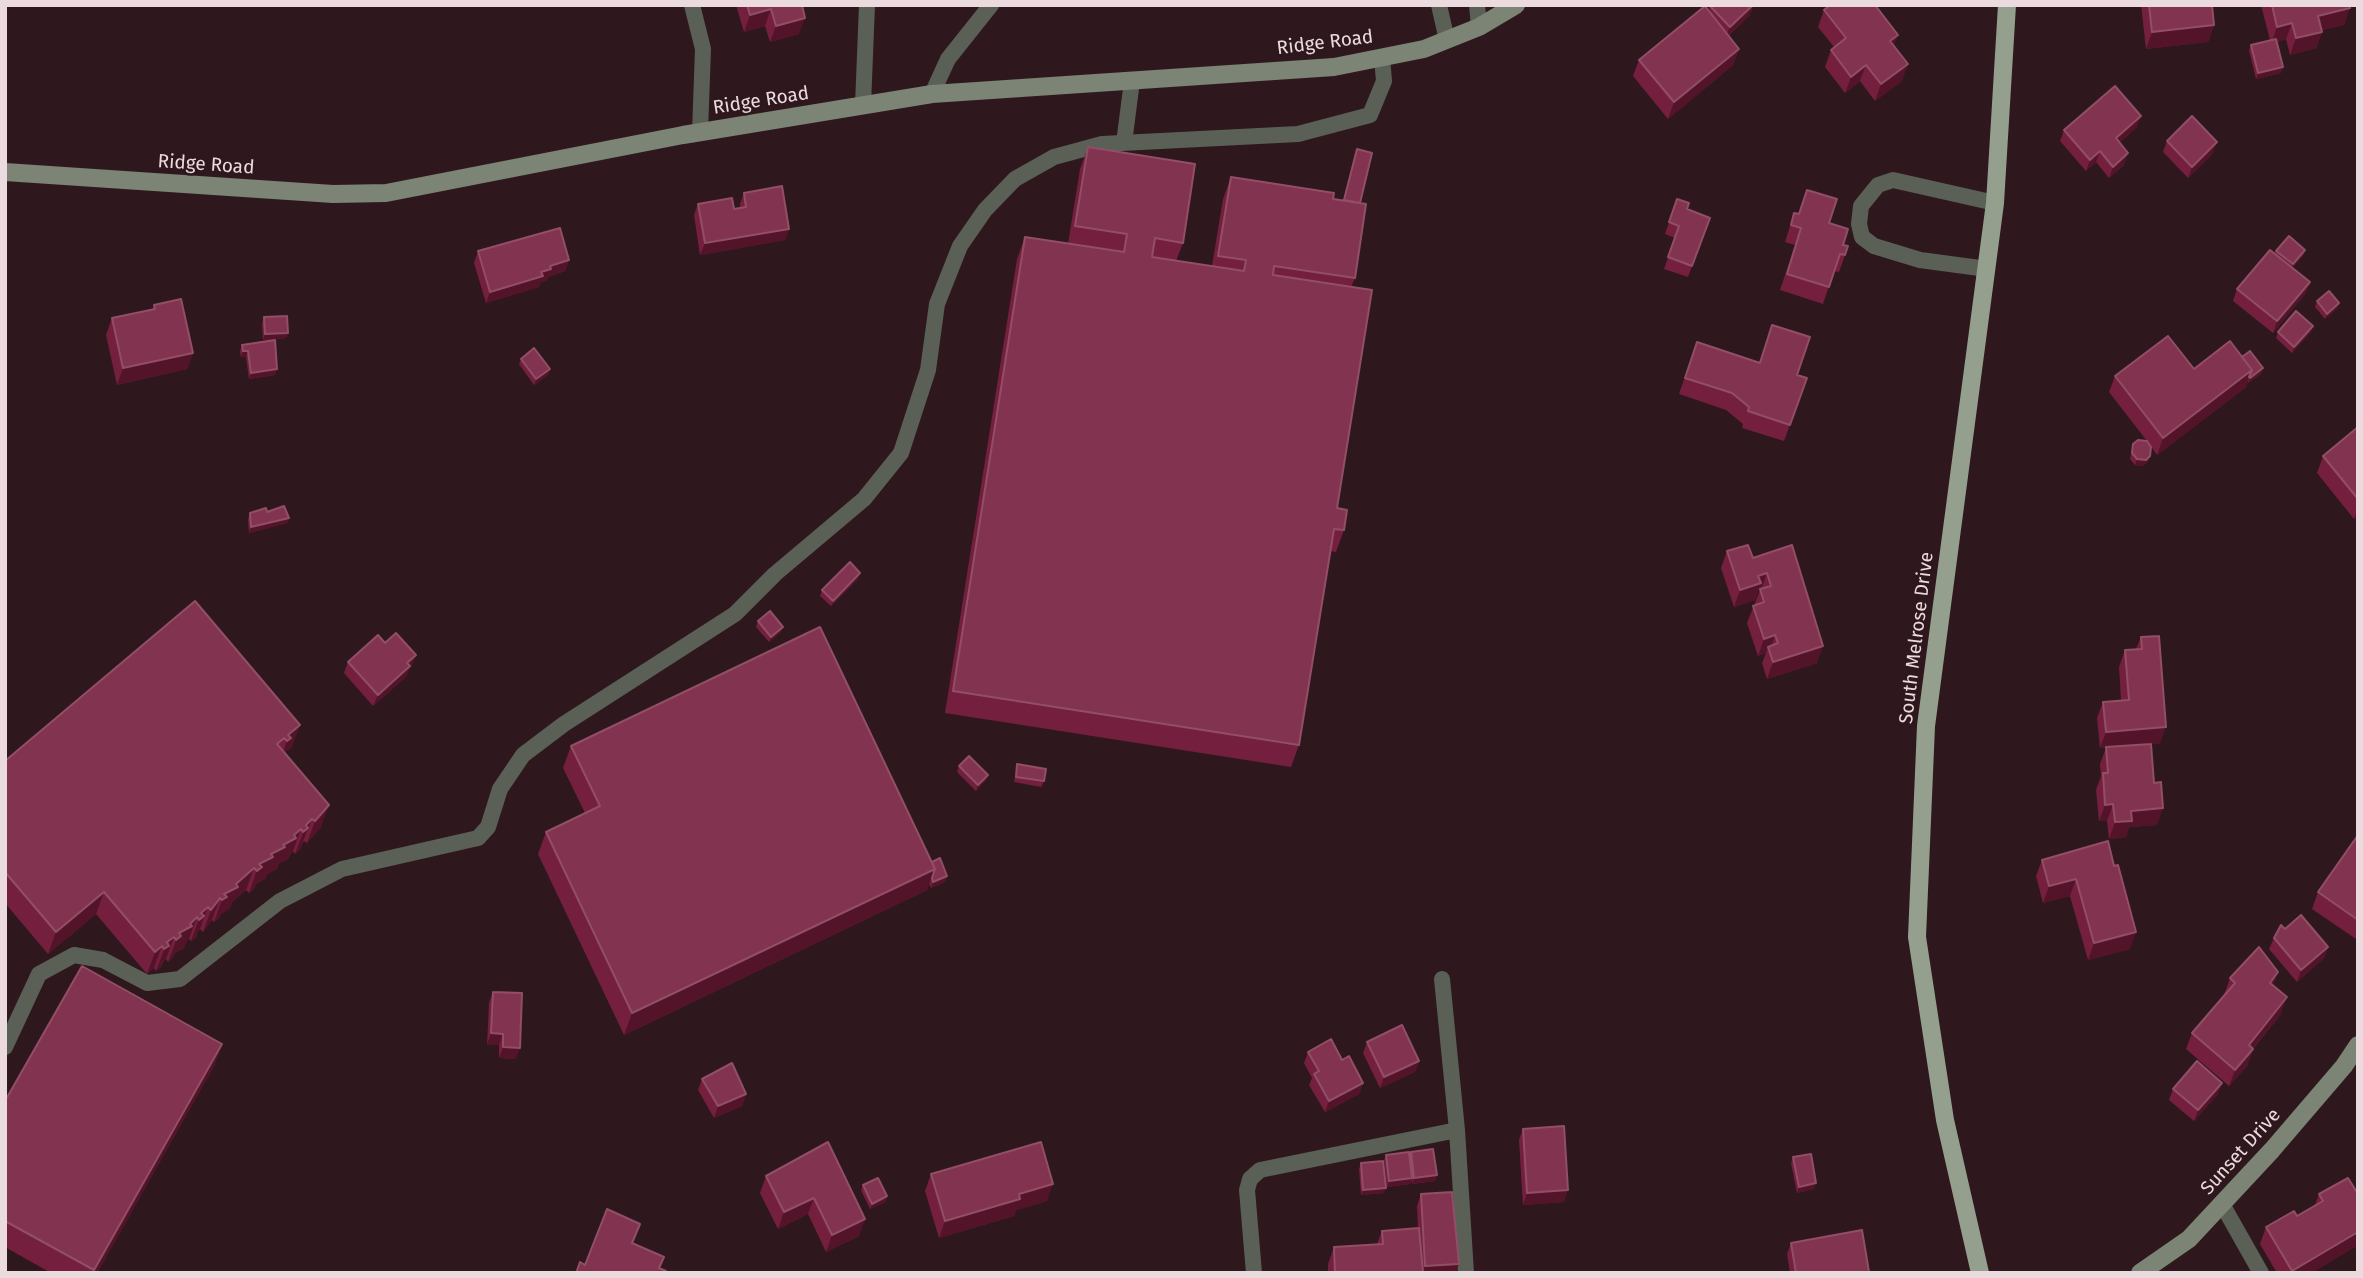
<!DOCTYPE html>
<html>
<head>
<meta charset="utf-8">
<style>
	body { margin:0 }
	#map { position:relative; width:2363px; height:1278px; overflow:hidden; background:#2e181d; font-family:"Fira Sans",sans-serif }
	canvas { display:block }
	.frame { position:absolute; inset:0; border:7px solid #ebdbde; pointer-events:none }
</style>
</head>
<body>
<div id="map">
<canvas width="2363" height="1278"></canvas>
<div class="frame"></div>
</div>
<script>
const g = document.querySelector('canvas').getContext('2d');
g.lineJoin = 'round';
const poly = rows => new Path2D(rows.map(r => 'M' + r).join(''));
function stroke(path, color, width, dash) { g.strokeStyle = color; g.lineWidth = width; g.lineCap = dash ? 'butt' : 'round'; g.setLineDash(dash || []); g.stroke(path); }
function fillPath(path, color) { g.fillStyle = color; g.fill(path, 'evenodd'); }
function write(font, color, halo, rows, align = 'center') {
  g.font = font + ' "Fira Sans",sans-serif'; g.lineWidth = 5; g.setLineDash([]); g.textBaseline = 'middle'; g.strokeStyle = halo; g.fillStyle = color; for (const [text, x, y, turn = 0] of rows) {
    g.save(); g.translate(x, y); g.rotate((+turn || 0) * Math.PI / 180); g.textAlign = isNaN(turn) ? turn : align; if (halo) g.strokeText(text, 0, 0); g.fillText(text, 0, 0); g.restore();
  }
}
stroke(poly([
	[692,5,703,49,700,132],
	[1439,5,1447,40],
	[1477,5,1479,27],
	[932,94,948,59,991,5],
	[863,105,867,5],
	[1124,143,1132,81],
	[1987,269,1920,260,1874,246,1862,237,1859,224,1861,206,1878,185,1893,180,1995,203],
	[1442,979,1457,1130,1466,1273],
	[5,1047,39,974,74,955,103,960,147,983,180,979,280,901,342,869,478,838,488,827,500,789,523,755,564,724,735,614,775,574,864,499,901,453,928,370,937,304,960,246,985,210,1015,179,1054,157,1102,144,1298,134,1370,115,1384,81,1382,58],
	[2222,1204,2261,1273],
	[1254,1273,1247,1190,1250,1179,1260,1170,1457,1130]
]), '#5a6056', 16);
stroke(poly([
	[5,172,333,194,386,193,683,135,932,94,1334,67,1424,49,1479,27,1516,5],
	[2140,1273,2189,1239,2272,1150,2344,1066,2358,1045]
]), '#7b8475', 18);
stroke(poly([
	[1980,1273,1945,1120,1917,937,1926,726,1995,203,2007,5]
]), '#94a08d', 18);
fillPath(poly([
	[736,5,802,5,799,34,770,42,765,26,744,32],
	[2141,5,2212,5,2214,25,2208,42,2146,49],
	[2261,5,2350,5,2344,25,2322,30,2322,32,2316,48,2290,55,2286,39,2277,42,2281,73,2256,79,2249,50,2251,45,2270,40],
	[1710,6,1750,15,1729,35,1739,49,1733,65,1668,119,1633,76,1639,60,1709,11],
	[1824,10,1894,46,1902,81,1875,101,1860,81,1845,93,1825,67,1831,50,1834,47,1818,27],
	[2137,127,2119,143,2124,165,2109,178,2096,162,2086,171,2060,141,2064,130],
	[2167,141,2213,153,2188,178,2163,152],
	[1088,147,1183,243,1176,261,1212,266,1223,199,1231,177,1344,200,1357,149,1360,203,1355,278,1351,287,1337,508,1344,530,1336,552,1330,551,1299,745,1291,767,945,713,1017,259,1025,237,1068,244,1080,169],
	[744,193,789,229,785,240,700,255,694,215,698,204,734,209,740,208,740,204],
	[1677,199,1687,209,1710,218,1688,277,1664,269,1675,238,1665,234],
	[1794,213,1829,223,1843,245,1845,255,1839,272,1834,271,1823,304,1780,290,1795,245,1785,242],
	[2305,250,2303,256,2292,268,2306,293,2273,333,2233,301,2237,289,2275,254,2276,251],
	[478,251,569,260,565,271,548,277,547,280,541,282,539,287,486,303,474,263],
	[2317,301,2339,303,2337,309,2325,319,2315,307],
	[154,305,193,353,187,369,117,385,106,335,112,318,152,310],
	[264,317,288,333,286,338,263,340,262,323],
	[1772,325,1797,375,1807,378,1784,441,1742,428,1743,424,1726,410,1679,394,1697,342,1759,363],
	[2278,332,2311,332,2292,353,2276,338],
	[242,345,275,375,249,379,246,357,241,357,240,351],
	[2242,357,2261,374,2248,383,2247,382,2246,387,2157,455,2150,445,2148,461,2143,466,2135,465,2130,459,2133,444,2147,441,2109,392,2115,376,2194,369],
	[521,359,550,369,548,375,534,385,519,364],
	[2358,427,2358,515,2354,519,2317,473,2323,456],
	[267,512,289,518,287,523,249,533,248,519,250,513],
	[1792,545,1817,663,1767,679,1762,663,1766,653,1758,656,1747,623,1760,590,1758,591,1755,600,1734,607,1721,568,1727,551,1753,558],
	[858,579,831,606,820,596,822,590],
	[195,601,292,747,286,751,285,754,321,827,307,843,304,841,303,842,300,849,295,854,293,851,291,853,288,859,278,864,277,869,267,874,265,879,256,884,254,889,249,893,246,890,232,902,230,908,221,914,219,918,214,922,212,920,203,932,200,929,198,931,196,938,191,941,189,939,186,942,184,948,175,953,173,957,168,962,166,959,164,960,161,967,156,971,154,968,147,974,96,914,48,954,5,903,5,761],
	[758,621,783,627,780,633,769,642,756,627],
	[2141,637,2160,744,2151,744,2157,825,2129,827,2126,837,2109,839,2107,821,2099,821,2096,790,2101,776,2100,764,2106,748,2100,748,2097,718,2103,702,2121,700,2119,667,2125,650,2136,649],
	[385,643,412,666,409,669,406,677,373,706,344,673,348,662],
	[571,746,932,862,947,876,945,882,931,888,929,884,927,890,624,1035,538,854,546,832,585,813,563,768],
	[1017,764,1044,781,1041,787,1014,782],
	[959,766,986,780,976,791,957,772],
	[2358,835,2358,937,2356,939,2312,909,2318,892],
	[2108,841,2130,949,2088,960,2070,896,2043,903,2036,876,2042,860],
	[2285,929,2328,947,2324,958,2297,982,2269,949,2274,938],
	[2230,978,2273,986,2281,1014,2253,1049,2247,1066,2229,1086,2186,1049,2192,1033,2224,995],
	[493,992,516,1059,499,1058,499,1045,487,1045,489,1003],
	[1367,1042,1419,1061,1415,1072,1380,1088,1363,1053],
	[222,1044,214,1066,97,1273,51,1273,5,1247,5,1101],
	[1308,1052,1342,1060,1363,1083,1359,1094,1325,1112,1309,1085,1312,1078,1304,1063],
	[702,1079,746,1094,742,1106,714,1118,698,1090],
	[2173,1089,2218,1094,2194,1121,2169,1100],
	[1523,1129,1564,1202,1523,1205,1519,1140],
	[828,1142,859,1236,826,1252,808,1214,778,1229,760,1193,766,1176],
	[1411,1152,1437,1175,1435,1181,1412,1184,1412,1180,1410,1184,1387,1187,1384,1160,1386,1155,1409,1155],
	[1793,1157,1814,1189,1797,1193,1791,1163],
	[1361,1163,1384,1193,1361,1195,1359,1169],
	[931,1174,1047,1201,1016,1210,1014,1216,939,1238,925,1191],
	[863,1185,887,1196,885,1202,870,1209,861,1190],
	[1421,1194,1459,1264,1455,1273,1328,1273,1328,1264,1334,1247,1377,1244,1382,1231,1418,1229,1417,1206],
	[2319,1194,2358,1194,2358,1245,2311,1273,2277,1273,2260,1244,2266,1227,2297,1216,2315,1205],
	[1791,1243,1869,1272,1868,1273,1790,1273,1787,1254]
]), '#751f3e');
fillPath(poly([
	[1753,5,1754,5,1750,15,1725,38,1730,27],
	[2350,8,2344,25,2312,32,2318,16],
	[771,9,765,26,744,32,750,15],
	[805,18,799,34,770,42,776,26],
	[2292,23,2286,39,2271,44,2277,27],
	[2214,25,2208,42,2146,49,2152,32],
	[2322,32,2316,48,2290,55,2296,38],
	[1898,35,1892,51,1890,41],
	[1739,49,1733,65,1668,119,1674,102],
	[1908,64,1902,81,1875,101,1881,84],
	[1866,65,1860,81,1845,93,1851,77],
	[2283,67,2281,73,2256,79,2258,73],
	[2141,116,2137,127,2112,149,2116,138],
	[2217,142,2213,153,2188,178,2192,167],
	[2100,151,2096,162,2086,171,2090,160],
	[2128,153,2124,165,2109,178,2113,167],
	[789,229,785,240,700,255,705,243],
	[2305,250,2303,256,2290,270,2293,264],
	[569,260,565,271,548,277,547,280,541,282,539,287,486,303,490,292,541,272,550,266],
	[2310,282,2306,293,2273,333,2277,321],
	[2339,303,2337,309,2325,319,2327,314],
	[2313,326,2311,332,2292,353,2294,347],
	[288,333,286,338,263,340,265,334],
	[243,351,248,351,246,357,241,357],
	[193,353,187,369,117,385,123,368],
	[2263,368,2261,374,2248,383,2250,378],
	[277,369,275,375,249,379,251,373],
	[550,369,548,375,534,385,536,379],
	[2252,370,2246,387,2157,455,2163,438],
	[2150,456,2148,461,2143,466,2135,465,2137,459],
	[2358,507,2358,515,2354,519],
	[289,518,287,523,249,533,251,527],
	[860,573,858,579,831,606,833,601],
	[1767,573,1761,590,1758,591,1755,600,1734,607,1740,590,1758,576],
	[783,627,780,633,769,642,771,637],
	[1775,635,1770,651,1768,647,1766,653,1758,656,1764,639],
	[1823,646,1817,663,1767,679,1773,662],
	[416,655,412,666,409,669,406,677,373,706,378,695,407,663],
	[300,725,292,747,286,751,283,760,279,763,287,741,288,735],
	[2166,727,2160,744,2100,748,2106,732],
	[988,775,986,780,976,791,978,785],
	[2113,804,2107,821,2099,821,2105,805],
	[329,805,321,827,307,843,315,821],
	[2163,808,2157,825,2129,827,2126,837,2109,839,2115,822,2131,811],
	[312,819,300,849,295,854,306,825],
	[301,829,293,851,291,853,288,859,278,864,277,869,267,874,265,879,256,884,254,889,249,893,259,864],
	[254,868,246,890,232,902,230,908,221,914,219,918,214,922,224,894],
	[935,869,927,890,624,1035,632,1013],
	[947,876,945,882,931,888,933,882],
	[2076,879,2070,896,2043,903,2049,886],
	[104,892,96,914,48,954,56,932],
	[220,898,212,920,203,932,211,910],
	[208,907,200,929,198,931,196,938,191,941,201,913],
	[197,917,189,939,186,942,184,948,175,953,173,957,168,962,179,933],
	[2136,932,2130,949,2088,960,2094,943],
	[174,937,166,959,164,960,161,967,156,971,167,942],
	[162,946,154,968,147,974,155,952],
	[2328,947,2324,958,2297,982,2301,970],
	[2278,972,2272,989,2270,983],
	[2287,997,2281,1014,2249,1053,2253,1049,2247,1066,2229,1086,2235,1070,2249,1045],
	[491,1033,503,1034,499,1045,487,1045],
	[222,1044,214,1066,97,1273,93,1273],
	[503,1047,520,1048,516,1059,499,1058],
	[1419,1061,1415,1072,1380,1088,1384,1077],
	[1363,1083,1359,1094,1325,1112,1329,1101],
	[2222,1083,2218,1094,2194,1121,2198,1110],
	[746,1094,742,1106,714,1118,718,1106],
	[1437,1175,1435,1181,1412,1184,1414,1178],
	[1412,1178,1410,1184,1387,1187,1389,1181],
	[1816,1183,1814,1189,1797,1193,1799,1187],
	[1053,1184,1047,1201,1016,1210,1014,1216,939,1238,945,1221,1019,1194],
	[1386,1188,1384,1193,1361,1195,1363,1190],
	[1568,1190,1564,1202,1523,1205,1527,1193],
	[887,1196,885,1202,870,1209,872,1204],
	[814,1198,808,1214,778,1229,784,1212],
	[865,1219,859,1236,826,1252,832,1235],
	[2358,1232,2358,1245,2311,1273,2291,1273,2292,1271],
	[1459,1264,1455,1273,1416,1273,1422,1272,1425,1266]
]), '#53142a');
const building = poly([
	[747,5,802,5,805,18,776,26,771,9,750,15,747,5],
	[1712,5,1753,5,1730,27,1710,6,1712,5],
	[1830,5,1875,5,1898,35,1890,41,1908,64,1881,84,1866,65,1851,77,1831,50,1846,38,1824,10,1830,5],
	[2149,5,2212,5,2214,25,2152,32,2149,5],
	[2272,5,2350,5,2350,8,2318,16,2322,32,2296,38,2292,23,2277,27,2272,5],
	[1705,6,1739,49,1674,102,1639,60,1705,6],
	[2276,39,2283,67,2258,73,2251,45,2276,39],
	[2115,86,2141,116,2116,138,2128,153,2113,167,2100,151,2090,160,2064,130,2115,86],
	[2192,116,2217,142,2192,167,2167,141,2192,116],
	[1088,147,1195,164,1183,243,1155,238,1152,257,1244,271,1246,260,1218,256,1231,177,1334,193,1333,199,1366,204,1355,278,1274,266,1273,275,1372,290,1337,508,1347,510,1344,530,1334,529,1299,745,953,691,1025,237,1124,252,1127,234,1075,226,1088,147],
	[1357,149,1372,153,1360,203,1344,200,1357,149],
	[782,186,789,229,705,243,698,204,732,198,734,209,746,207,744,193,782,186],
	[1807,190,1837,199,1829,223,1848,229,1843,245,1848,246,1845,255,1840,254,1829,287,1787,274,1801,228,1791,225,1794,213,1799,214,1807,190],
	[1677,199,1689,203,1687,209,1710,218,1692,266,1668,257,1679,226,1669,222,1677,199],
	[560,228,569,260,550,266,551,269,541,272,543,276,490,292,478,251,560,228],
	[2289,236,2305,250,2293,264,2276,251,2289,236],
	[2270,250,2310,282,2277,321,2237,289,2270,250],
	[2329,291,2339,303,2327,314,2317,301,2329,291],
	[181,299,193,353,123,368,112,318,155,309,154,305,181,299],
	[2296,311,2313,326,2294,347,2278,332,2296,311],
	[287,316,288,333,265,334,264,317,287,316],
	[1772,325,1810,337,1797,375,1807,378,1790,425,1748,411,1749,407,1732,393,1685,378,1697,342,1760,363,1772,325],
	[2168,336,2194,369,2230,341,2252,370,2163,438,2115,376,2168,336],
	[275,340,277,369,251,373,248,351,243,351,242,345,275,340],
	[534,348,550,369,536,379,521,359,534,348],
	[2250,351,2263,368,2250,378,2249,377,2252,370,2242,357,2250,351],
	[2358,427,2358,499,2323,456,2358,427],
	[2138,440,2147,441,2151,447,2150,456,2146,460,2137,459,2132,453,2133,444,2138,440],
	[284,506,289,518,251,527,250,513,266,508,267,512,284,506],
	[1748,545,1753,558,1792,545,1823,646,1773,662,1768,647,1778,643,1775,635,1764,639,1753,606,1764,602,1760,589,1771,586,1767,573,1758,576,1761,583,1740,590,1727,551,1748,545],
	[850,562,860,573,833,601,822,590,850,562],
	[195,601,300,725,288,735,291,738,287,741,284,738,277,744,329,805,315,821,312,819,306,825,308,828,303,832,301,829,294,835,296,838,283,845,285,847,271,854,273,857,259,864,262,867,257,871,254,868,236,884,238,887,224,894,227,897,222,900,220,898,211,910,208,907,201,913,204,916,199,920,197,917,190,924,192,926,179,933,181,936,176,940,174,937,167,942,169,946,164,949,162,946,155,952,104,892,56,932,5,872,5,761,195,601],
	[770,611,783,627,771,637,758,621,770,611],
	[820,627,935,869,632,1013,546,832,600,806,571,746,820,627],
	[396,633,416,655,407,663,410,666,378,695,348,662,378,635,385,643,396,633],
	[2159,636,2166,727,2106,732,2103,702,2129,700,2125,650,2142,649,2141,637,2159,636],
	[2151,744,2154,783,2161,782,2163,808,2131,811,2132,821,2115,822,2113,804,2105,805,2103,773,2108,773,2106,747,2151,744],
	[969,756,988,775,978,785,959,766,969,756],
	[1017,764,1046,769,1044,781,1016,777,1017,764],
	[2358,835,2358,920,2318,892,2358,835],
	[2108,841,2114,866,2118,865,2136,932,2094,943,2076,879,2049,886,2042,860,2108,841],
	[940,858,947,876,933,882,932,878,935,869,932,862,940,858],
	[2301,915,2328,947,2301,970,2274,938,2281,925,2285,929,2301,915],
	[2259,947,2278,972,2270,983,2287,997,2249,1045,2253,1049,2235,1070,2192,1033,2235,983,2230,978,2259,947],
	[82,966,222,1044,94,1270,5,1221,5,1101,82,966],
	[493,992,522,993,520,1048,503,1047,503,1034,491,1033,493,992],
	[1402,1025,1419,1061,1384,1077,1367,1042,1402,1025],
	[1331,1039,1342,1060,1349,1056,1363,1083,1329,1101,1314,1074,1319,1071,1308,1052,1331,1039],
	[2197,1061,2222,1083,2198,1110,2173,1089,2197,1061],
	[732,1063,746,1094,718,1106,702,1079,732,1063],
	[1564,1126,1568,1190,1527,1193,1523,1129,1564,1126],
	[828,1142,865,1219,832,1235,814,1198,784,1212,766,1176,828,1142],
	[1041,1142,1053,1184,1019,1194,1020,1199,945,1221,931,1174,1041,1142],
	[1433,1149,1437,1175,1414,1178,1411,1152,1433,1149],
	[1409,1152,1412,1178,1389,1181,1386,1155,1409,1152],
	[1811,1154,1816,1183,1799,1187,1793,1157,1811,1154],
	[1383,1161,1386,1188,1363,1190,1361,1163,1383,1161],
	[878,1178,887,1196,872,1204,863,1185,878,1178],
	[2348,1178,2358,1194,2358,1232,2292,1271,2266,1227,2294,1211,2297,1216,2323,1201,2319,1194,2348,1178],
	[1452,1192,1459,1264,1425,1266,1421,1194,1452,1192],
	[607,1209,640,1224,632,1243,664,1257,659,1268,666,1271,667,1273,576,1273,580,1262,585,1265,607,1209],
	[1419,1228,1423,1272,1335,1273,1334,1247,1383,1244,1382,1231,1419,1228],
	[1862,1230,1869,1272,1865,1273,1796,1273,1791,1243,1862,1230]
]);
fillPath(building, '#82334f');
stroke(building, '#924e66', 2);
write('19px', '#ebdbde', '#2e181d', [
	["Ridge Road",1325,43,-7],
	["Ridge Road",761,101,-9],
	["Ridge Road",206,165,4],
	["South Melrose Drive",1917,638,-83],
	["Sunset Drive",2241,1152,-48]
]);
</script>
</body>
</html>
